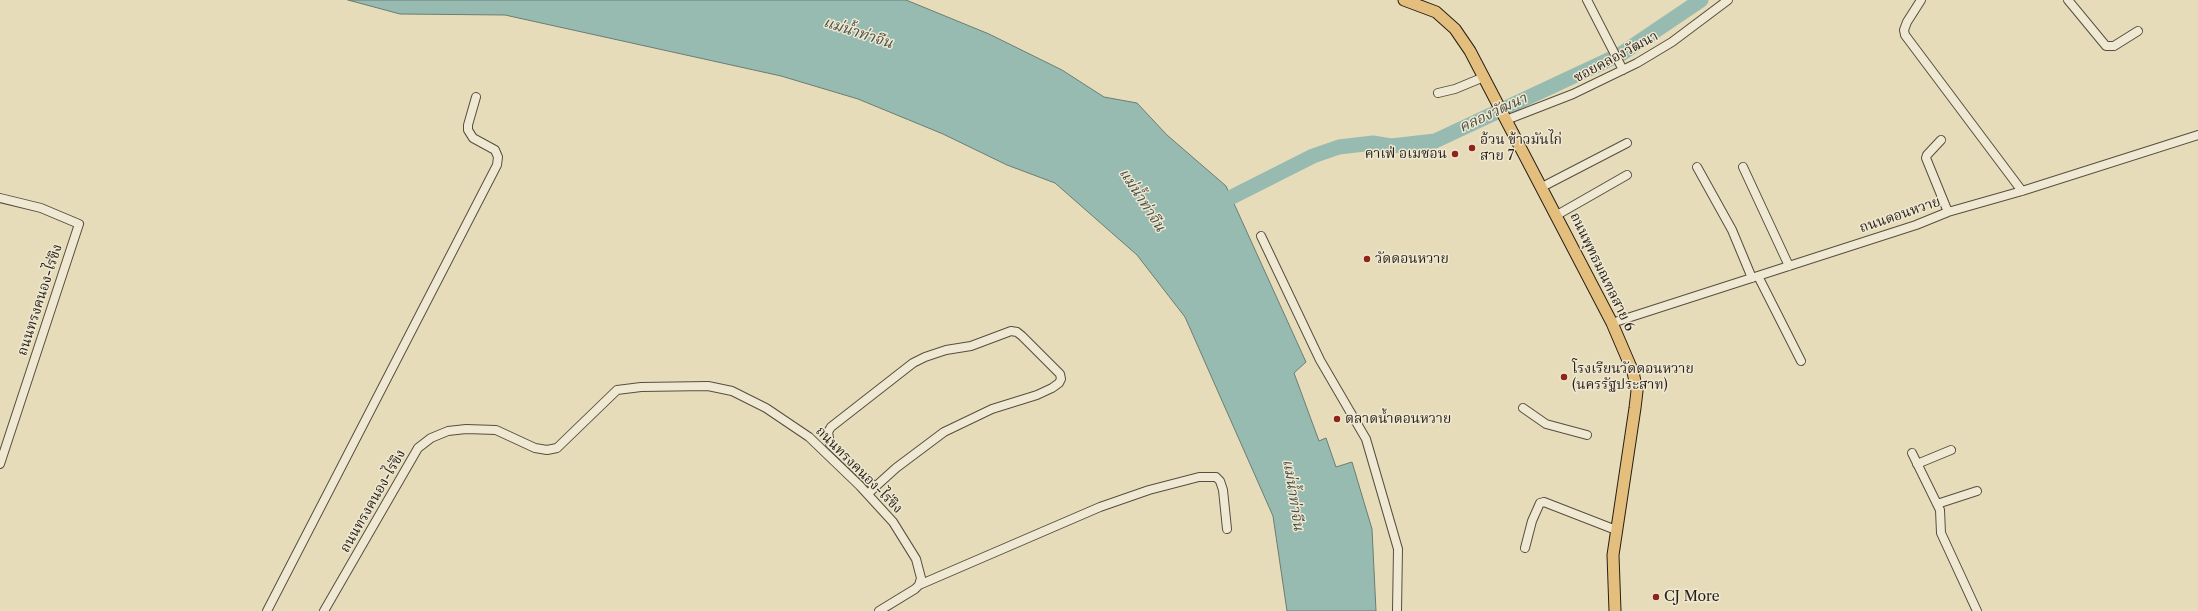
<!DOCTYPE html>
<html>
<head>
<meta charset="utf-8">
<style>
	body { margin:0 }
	canvas { display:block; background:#e7dcba }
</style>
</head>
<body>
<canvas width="2198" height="611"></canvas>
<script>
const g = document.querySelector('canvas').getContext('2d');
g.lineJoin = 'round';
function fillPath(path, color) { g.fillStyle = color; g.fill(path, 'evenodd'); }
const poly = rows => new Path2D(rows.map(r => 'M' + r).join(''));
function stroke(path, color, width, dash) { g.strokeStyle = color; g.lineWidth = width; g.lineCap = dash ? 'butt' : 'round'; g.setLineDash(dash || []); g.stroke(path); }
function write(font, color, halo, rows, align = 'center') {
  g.font = font + ' "Libre Caslon Text","Noto Serif Thai",serif'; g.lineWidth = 3; g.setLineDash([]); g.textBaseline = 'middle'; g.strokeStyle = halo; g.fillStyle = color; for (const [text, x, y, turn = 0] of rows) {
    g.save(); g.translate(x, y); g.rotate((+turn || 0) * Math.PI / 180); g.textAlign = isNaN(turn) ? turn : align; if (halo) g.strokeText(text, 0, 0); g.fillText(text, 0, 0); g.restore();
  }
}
const water = poly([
	[348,0,906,0,989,34,1062,70,1104,97,1137,103,1167,135,1226,186,1306,362,1294,373,1319,441,1326,438,1336,467,1352,462,1372,529,1376,611,1287,611,1273,516,1185,317,1137,255,1055,183,1007,165,943,134,858,99,781,76,505,15,400,14,348,0]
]);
fillPath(water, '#97bbb1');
stroke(water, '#6a7d73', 1);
stroke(poly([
	[1214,206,1313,156,1339,147,1373,143,1391,146,1435,141,1621,54,1701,0]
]), '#97bbb1', 15);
const minor = poly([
	[1587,0,1623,70],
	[1921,0,1907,22,1904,30,1905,35,2022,191],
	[2068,0,2106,46,2114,46,2138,31],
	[1438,93,1455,89,1484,77],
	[1506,120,1573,94,1637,63,1672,42,1728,0],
	[1941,140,1927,155,1926,158,1948,212],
	[1697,167,1732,230,1752,278],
	[1743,167,1789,266],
	[1542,187,1627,143],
	[0,198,41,208,79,224,0,464],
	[1557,215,1627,175],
	[1261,236,1320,360,1366,439,1398,549,1397,611],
	[1758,276,1801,361],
	[1612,323,1916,225,1948,212,2022,191,2198,135],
	[1523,408,1546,424,1587,435],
	[1912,453,1940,510,1941,533,1977,611],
	[1917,464,1951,450],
	[868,494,875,487,896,468,944,432,992,409,1037,395,1052,388,1059,383,1061,379,1060,374,1022,336,1017,332,1011,331,971,346,946,350,925,357,913,363,831,427,828,432,830,444,875,487],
	[1937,504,1977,491],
	[1525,548,1532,521,1540,503,1544,502,1616,530],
	[919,585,1100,507,1149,490,1199,477,1216,477,1220,481,1223,490,1227,529],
	[267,611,497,165,498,157,495,150,473,138,468,130,468,125,476,97],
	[324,611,418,448,431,438,448,431,466,429,496,430,535,448,547,450,557,448,617,390,641,387,708,386,732,391,766,408,809,437,860,486,893,522,916,559,921,578,919,585,915,589,879,611]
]);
const major = poly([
	[1404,0,1436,12,1455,29,1470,51,1612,323,1633,372,1637,391,1635,408,1613,555,1615,611]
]);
stroke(minor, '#574e3f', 10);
stroke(major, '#271f16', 13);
stroke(minor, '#efe8d2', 8);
stroke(major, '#e4be7d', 11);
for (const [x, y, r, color] of [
	[1472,148,4,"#8f2418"],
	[1455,154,4,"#8f2418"],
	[1367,259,4,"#8f2418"],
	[1564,377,4,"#8f2418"],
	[1337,419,4,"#8f2418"],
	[1656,597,4,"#8f2418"]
]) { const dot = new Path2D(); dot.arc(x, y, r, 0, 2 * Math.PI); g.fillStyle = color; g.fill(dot); stroke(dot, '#efe8d2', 1.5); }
write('14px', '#271f16', '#efe8d2', [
	["ซอยคลองวัฒนา",1616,57,-28],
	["ถนนดอนหวาย",1900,215,-19],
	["ถนนพุทธมณฑลสาย 6",1602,272,64],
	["ถนนทรงคนอง-ไร่ขิง",40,300,-72],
	["ถนนทรงคนอง-ไร่ขิง",859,470,45],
	["ถนนทรงคนอง-ไร่ขิง",373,501,-60]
]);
write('14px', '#271f16', '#efe8d2', [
	["อ้วน ข้าวมันไก่",1480,140],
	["สาย 7",1480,156],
	["คาเฟ่ อเมซอน",1447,154,"right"],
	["วัดดอนหวาย",1375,259],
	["โรงเรียนวัดดอนหวาย",1572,369],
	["(นครรัฐประสาท)",1572,385],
	["ตลาดน้ำดอนหวาย",1345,419],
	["CJ More",1664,597]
], 'left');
write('italic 15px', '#494e44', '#efe8d2', [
	["แม่น้ำท่าจีน",858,33,18],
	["คลองวัฒนา",1493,113,-25],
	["แม่น้ำท่าจีน",1142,200,57],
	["แม่น้ำท่าจีน",1293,495,81]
]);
</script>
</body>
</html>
